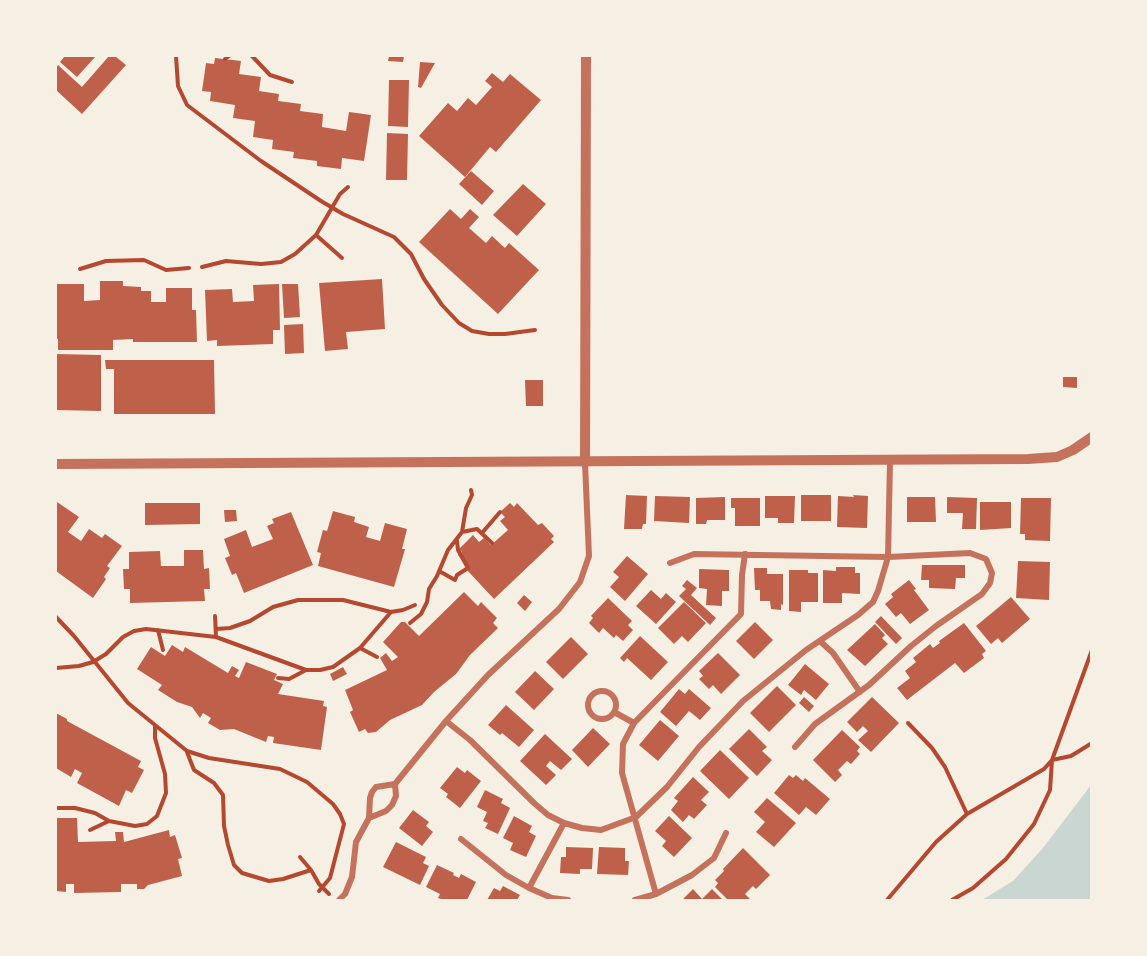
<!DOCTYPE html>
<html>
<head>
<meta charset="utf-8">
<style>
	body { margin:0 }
	#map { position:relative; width:1147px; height:956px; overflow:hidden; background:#f6efe4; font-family:"Roboto Condensed",sans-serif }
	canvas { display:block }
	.frame { position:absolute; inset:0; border:57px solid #f6efe4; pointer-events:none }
</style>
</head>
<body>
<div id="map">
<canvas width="1147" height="956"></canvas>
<div class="frame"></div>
</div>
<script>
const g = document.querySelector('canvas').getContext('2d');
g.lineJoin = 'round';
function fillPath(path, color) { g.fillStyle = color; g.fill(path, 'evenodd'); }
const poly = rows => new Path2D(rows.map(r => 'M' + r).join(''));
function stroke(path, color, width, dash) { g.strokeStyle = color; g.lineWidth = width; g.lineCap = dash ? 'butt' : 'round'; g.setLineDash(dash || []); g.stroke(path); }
fillPath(poly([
	[1091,785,1091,900,982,900,1013,881,1043,848]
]), '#c9d6d2');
fillPath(poly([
	[65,56,96,56,77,77,60,62],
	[109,56,115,56,126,65,82,114,56,90,56,68,58,65,82,87],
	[389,56,404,56,403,62,388,61],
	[215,58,241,61,239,74,261,77,259,91,279,94,278,101,301,104,300,111,323,114,322,127,346,131,349,112,371,115,364,161,342,158,341,169,317,166,317,161,293,158,294,152,272,149,273,140,253,137,255,121,233,118,235,105,210,101,211,92,202,91,206,63,214,64],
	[420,62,435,63,421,88,418,87],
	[492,73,503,82,510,74,541,100,496,152,490,147,465,177,419,136,448,103,457,111,468,98,476,105,492,87,485,81],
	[389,80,409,80,408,127,388,126],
	[387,133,408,134,407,180,386,180],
	[471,171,494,191,482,205,459,184],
	[523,184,546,204,517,236,493,215],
	[450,209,461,219,470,209,479,217,469,228,486,243,492,236,505,248,509,243,539,270,498,314,419,242],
	[382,279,385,329,346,332,348,349,325,351,319,283],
	[100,281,123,281,123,286,141,287,141,291,151,291,151,302,166,302,166,288,192,288,192,310,196,310,197,342,133,342,133,339,113,340,113,350,58,350,58,339,56,339,56,284,84,284,84,301,100,300],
	[279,284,280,330,273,330,273,344,217,346,217,340,207,341,205,290,232,289,233,302,254,301,253,285],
	[282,284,298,284,300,317,284,318],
	[303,324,304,353,285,354,284,325],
	[56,354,101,355,101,411,56,410],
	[105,360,214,360,215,414,114,414,114,369,106,369],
	[1063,377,1077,377,1077,388,1063,387],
	[525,380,543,380,543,406,526,406],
	[626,495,647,496,646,524,643,524,642,529,624,529],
	[801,495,831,495,831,521,801,521],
	[853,495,868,496,867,528,837,527,838,496,854,497],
	[655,496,690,497,689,523,654,521],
	[765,496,795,496,794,523,778,523,778,518,765,518],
	[725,497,725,520,707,520,706,524,696,524,696,498],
	[907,497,935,497,936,522,907,522],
	[947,497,977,498,976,529,962,529,963,513,947,513],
	[731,498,760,498,760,526,735,526,735,508,731,508],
	[1021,498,1051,498,1050,541,1025,540,1025,534,1020,534],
	[57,502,79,517,68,532,81,541,89,529,102,538,105,534,122,546,107,566,110,568,104,577,106,579,93,598,56,571,56,504],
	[980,502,1011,502,1011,528,980,530],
	[145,503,200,503,200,524,145,525],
	[510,503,514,507,517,503,538,525,542,523,554,536,551,539,554,542,494,599,466,569,468,567,458,555,462,552,459,549,473,535,479,542,484,538,491,545,508,530,500,521,505,517,500,512],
	[224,510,236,510,237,521,225,522],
	[333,511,355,517,354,522,369,527,366,537,380,541,385,523,407,529,402,549,405,549,394,587,318,566,321,553,317,552,323,530,327,531],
	[291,512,313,565,244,593,236,573,232,575,225,558,230,556,224,539,246,530,252,547,273,539,267,526,274,523,272,519],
	[184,550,203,550,204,569,209,568,210,589,204,589,205,601,130,603,130,589,124,589,123,569,129,569,129,552,160,551,161,566,184,566],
	[627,556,648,574,625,601,610,587,619,577,613,572],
	[1018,561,1050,562,1049,600,1016,598],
	[922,565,965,565,965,578,956,578,955,589,929,588,929,580,921,580],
	[836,567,855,567,855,573,860,573,860,594,842,593,842,603,823,603,823,570,836,571],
	[754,568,767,568,767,574,783,574,783,605,781,604,781,610,771,609,770,601,760,601,760,590,755,590],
	[699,569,729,570,729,591,722,591,722,606,706,605,707,589,699,588],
	[789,570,808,570,808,573,818,573,818,602,801,602,801,612,789,611],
	[687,580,697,588,691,595,716,618,710,625,679,596,686,589,682,586],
	[909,580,916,589,914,590,929,610,910,624,901,613,896,617,885,604,893,597,891,594],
	[651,590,661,599,666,593,676,602,656,624,636,606],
	[464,592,478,606,481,602,497,618,493,623,498,628,470,655,456,674,434,692,422,705,390,720,376,732,368,733,365,729,359,732,350,712,353,710,345,690,387,670,380,658,386,653,392,661,398,657,383,642,401,622,405,622,419,636],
	[524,595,532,602,525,611,517,603],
	[1011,597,1030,619,1002,643,998,638,991,644,976,626],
	[608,598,632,621,628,625,633,630,623,641,616,635,614,638,603,628,599,633,589,623,593,618,591,616],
	[684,602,706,623,688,642,682,636,674,644,658,628],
	[881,616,902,638,896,644,875,622],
	[755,622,773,640,754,659,736,641],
	[964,623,986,651,982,654,984,658,964,673,955,663,907,700,897,688,910,678,905,671,916,662,913,658,930,644,933,648,940,643,939,641],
	[875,624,885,635,882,638,888,644,865,666,847,650],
	[640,636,668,662,651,680,627,658,624,662,620,658],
	[571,637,588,654,563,679,546,662],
	[172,645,183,652,185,647,228,673,232,666,239,670,235,676,239,678,246,662,277,674,274,680,283,684,278,694,324,701,323,706,327,707,321,750,273,743,274,737,268,736,266,742,234,729,220,730,208,723,211,718,203,713,200,718,192,707,177,702,158,690,162,685,137,669,151,647,165,656],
	[718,653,740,675,721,694,713,685,709,689,699,679,703,676,699,671],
	[805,664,829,684,816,700,804,690,801,695,788,685],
	[343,667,347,674,333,681,330,674],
	[535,671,554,689,534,710,515,692],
	[777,686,796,705,769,732,750,713],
	[679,689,685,694,689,689,711,708,700,720,689,711,676,726,660,712],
	[804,697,814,706,809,712,799,703],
	[872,697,899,723,871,752,858,740,868,731,863,726,857,732,847,722],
	[506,705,534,730,519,747,502,733,500,735,488,725],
	[56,713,67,719,67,721,141,761,138,767,144,770,132,793,126,790,119,806,77,783,82,773,75,769,71,777,56,768],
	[660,720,679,736,658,761,639,745],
	[593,728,610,744,588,767,572,750],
	[749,729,767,747,762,751,772,760,757,776,729,749],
	[842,730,860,747,857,751,860,754,851,764,847,761,838,770,842,775,835,782,813,760],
	[545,734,572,759,561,770,550,761,546,766,556,775,546,785,520,761],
	[720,750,749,778,729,799,700,771],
	[457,767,465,773,467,770,481,781,460,808,446,797,448,794,440,788],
	[789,775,793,778,796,775,803,781,805,778,830,799,816,815,806,807,799,815,774,793],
	[693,777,709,792,701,800,707,805,694,819,689,815,683,822,671,810,678,801,674,798],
	[485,790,503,799,501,803,510,808,498,834,485,828,488,823,483,821,487,812,477,807],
	[767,798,796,823,774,847,756,832,765,822,754,812],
	[413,810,429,822,426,826,433,832,422,846,399,828],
	[514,816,532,826,529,832,536,836,526,857,510,850,513,843,503,838],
	[669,816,692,838,674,857,662,846,666,841,655,831],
	[56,818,77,818,78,842,116,841,115,832,123,832,124,842,169,830,170,837,175,835,182,858,178,859,182,876,148,885,144,889,137,889,137,884,121,884,121,892,74,893,74,884,66,884,66,892,56,891],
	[396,842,426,857,423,863,429,866,420,885,383,867],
	[566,847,593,848,592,869,580,869,580,874,560,873,561,857,566,857],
	[599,847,625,848,625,861,629,861,628,875,597,874],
	[743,848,770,875,756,889,753,886,745,894,750,899,749,900,728,900,715,887,718,883,715,880,724,871,723,869],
	[437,865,454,873,453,875,459,878,461,874,476,882,467,900,444,900,438,898,440,894,426,887],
	[503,886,520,895,517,900,487,900,494,888,500,891],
	[693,889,702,899,712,889,723,900,682,900]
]), '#bf614a');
stroke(poly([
	[176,56,178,86,187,105,261,161,321,201,343,214,394,237,411,254,424,279,442,305,459,323,472,331,489,334,505,334,535,330],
	[252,56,270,75,292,82],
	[225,59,229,56],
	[316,235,342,258],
	[202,267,226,261,261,264,281,262,295,254,316,235,340,194,348,187],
	[80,269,106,261,144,260,166,270,189,268],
	[462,532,477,529,492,543],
	[482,533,500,512],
	[439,571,455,580,457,575,468,568,458,550,457,541],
	[215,616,216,637],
	[56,617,74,636,128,703,187,751,209,758,280,769,307,782,333,804,340,814,344,824,330,878,319,891],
	[410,623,421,614,427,602,429,589,437,576,448,550,462,532,466,508,472,495,471,490],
	[216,629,230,628,250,621,273,607,298,600,343,600,391,612],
	[158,630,163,650],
	[360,648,377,657],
	[56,668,79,666,93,662,106,654,123,637,134,631,146,629,216,637,306,670,320,670,333,667,360,648,391,612,403,610,415,605],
	[278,678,289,679,306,670],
	[908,723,932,748,945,767,967,814],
	[187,752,194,770,214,783,223,795,224,826,228,845,234,865,242,873,269,881,283,879,311,870],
	[56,808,75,808,95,813,109,821,135,826,147,824,157,816,166,793,165,774,155,738,155,725],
	[90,830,109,821],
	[300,857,311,870,319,884,329,894],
	[887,900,936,842,967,814,1044,769,1052,760,1071,756,1092,743],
	[952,900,973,888,1006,859,1034,824,1050,790,1052,760,1092,650]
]), '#b5482f', 4);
stroke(poly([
	[670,563,694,554,888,557,970,553,986,559,992,573,990,583,982,594,936,626,911,646,869,685,815,724,795,747],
	[821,642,833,653,860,692],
	'588 705a14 14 0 1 1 28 0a14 14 0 1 1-28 0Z',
	[614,712,634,723],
	[446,721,470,740,534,803,548,815,564,823,582,828,601,830,636,817,667,787,699,747,743,701,806,650,858,615,873,602,878,591,888,557,890,461],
	[369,818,386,811,392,805,396,796,395,784],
	[461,839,506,875,529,888,552,898,568,900],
	[529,888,564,823],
	[656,894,622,773,623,744,634,723,741,614,742,575,745,554],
	[339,900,345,894,352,877,356,842,369,818,370,798,372,792,376,787,395,784,446,721,488,675,559,609,580,582,589,556,585,463],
	[635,900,656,894,692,875,714,858,726,833]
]), '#c5725c', 6);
stroke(poly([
	[585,463,586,56],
	[56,464,1028,459,1057,457,1073,450,1092,437]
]), '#c5725c', 10);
</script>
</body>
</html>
